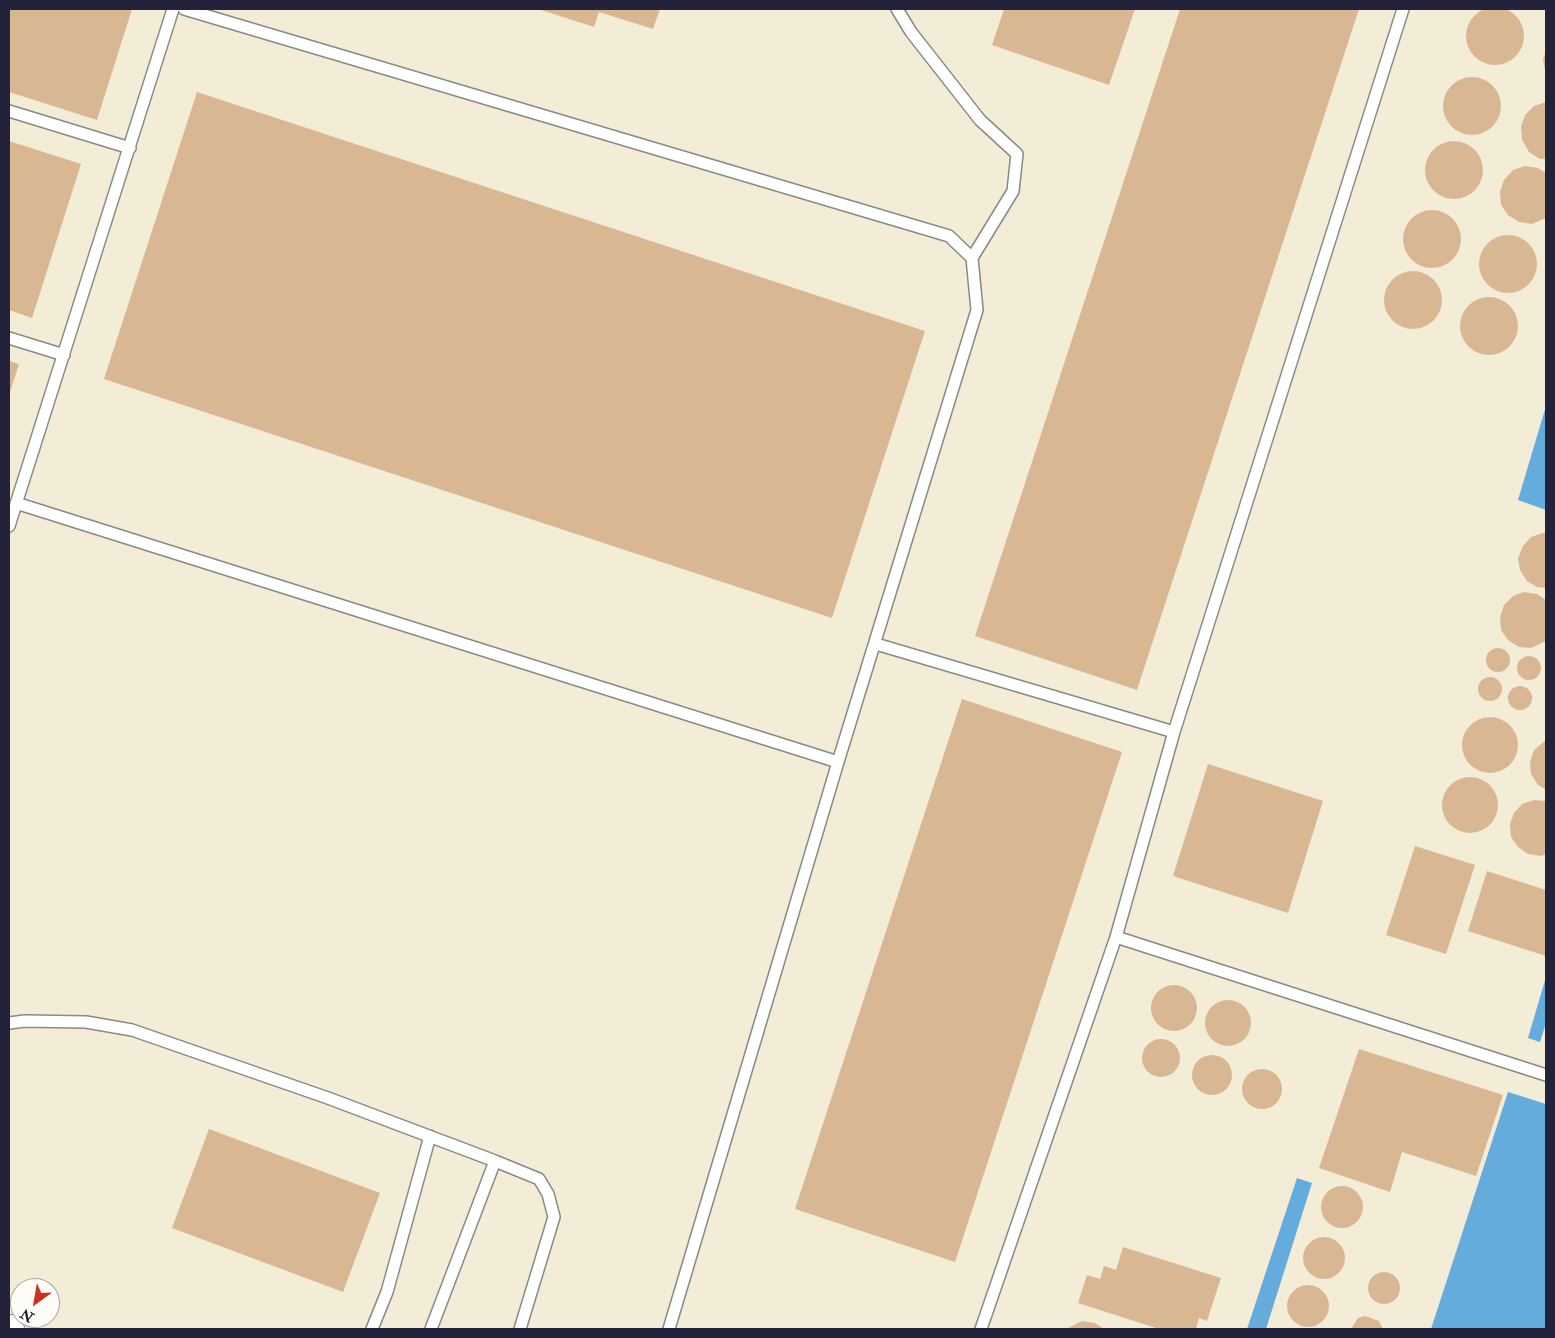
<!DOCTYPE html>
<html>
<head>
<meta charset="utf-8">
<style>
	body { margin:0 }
	#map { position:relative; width:1555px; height:1338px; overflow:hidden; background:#f3edd7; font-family:"IM FELL Double Pica",serif }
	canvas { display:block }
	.frame { position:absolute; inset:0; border:10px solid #22223b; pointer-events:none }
	.north { position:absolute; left:10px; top:1278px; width:50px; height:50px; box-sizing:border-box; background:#fdfcf7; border:1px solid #a5a5ac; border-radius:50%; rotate:212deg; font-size:14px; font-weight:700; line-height:20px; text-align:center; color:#22223b }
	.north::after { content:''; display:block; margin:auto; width:18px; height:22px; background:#c8321e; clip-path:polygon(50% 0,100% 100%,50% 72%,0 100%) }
</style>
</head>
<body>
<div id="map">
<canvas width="1555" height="1338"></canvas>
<div class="frame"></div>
<div class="north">N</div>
</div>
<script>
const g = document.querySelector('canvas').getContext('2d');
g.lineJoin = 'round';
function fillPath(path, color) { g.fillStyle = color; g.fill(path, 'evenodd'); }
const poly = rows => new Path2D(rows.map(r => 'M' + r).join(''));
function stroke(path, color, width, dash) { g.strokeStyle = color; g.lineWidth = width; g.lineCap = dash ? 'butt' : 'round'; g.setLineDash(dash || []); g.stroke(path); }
fillPath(poly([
	[1546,406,1546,510,1518,500],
	[1546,977,1546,1023,1540,1042,1528,1038],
	[1508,1092,1546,1104,1546,1329,1431,1329],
	[1297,1178,1312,1183,1266,1329,1247,1329]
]), '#64acdb');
fillPath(poly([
	'1466 36a29 29 0 1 1 58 0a29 29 0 1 1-58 0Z',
	[9,9,132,9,97,120,9,92],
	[538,9,660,9,653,29,599,12,594,27],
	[1004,9,1135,9,1109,85,992,45],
	[1180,9,1359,9,1137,690,975,636],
	[1546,50,1546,75,1543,60],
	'1443 106a29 29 0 1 1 58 0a29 29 0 1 1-58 0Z',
	[197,92,925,331,832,618,104,379],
	[1546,102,1546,159,1540,159,1529,152,1522,140,1521,127,1525,115,1534,106],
	[9,141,81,164,32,318,9,310],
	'1425 170a29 29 0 1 1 58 0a29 29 0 1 1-58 0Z',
	[1525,166,1538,168,1546,173,1546,218,1532,224,1519,222,1508,215,1501,205,1500,192,1504,180,1513,170],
	'1403 239a29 29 0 1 1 58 0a29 29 0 1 1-58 0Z',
	'1479 264a29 29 0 1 1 58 0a29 29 0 1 1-58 0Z',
	'1384 300a29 29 0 1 1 58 0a29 29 0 1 1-58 0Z',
	'1460 326a29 29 0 1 1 58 0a29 29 0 1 1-58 0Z',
	[9,361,19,364,9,395],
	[1543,533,1546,533,1546,588,1537,587,1527,581,1520,570,1518,558,1523,546,1531,537],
	[1524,592,1537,594,1546,600,1546,641,1531,648,1519,647,1508,640,1501,630,1500,617,1504,605,1513,596],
	'1486 660a12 12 0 1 1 24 0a12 12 0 1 1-24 0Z',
	'1517 668a12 12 0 1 1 24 0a12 12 0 1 1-24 0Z',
	'1478 689a12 12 0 1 1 24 0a12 12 0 1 1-24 0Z',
	'1508 698a12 12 0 1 1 24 0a12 12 0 1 1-24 0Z',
	[962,699,1122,752,955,1262,795,1209],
	'1462 745a28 28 0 1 1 56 0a28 28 0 1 1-56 0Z',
	[1546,740,1546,790,1538,785,1531,774,1530,762,1534,750],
	[1208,764,1323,801,1288,913,1173,876],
	'1442 805a28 28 0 1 1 56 0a28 28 0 1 1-56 0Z',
	[1534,800,1546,801,1546,854,1541,856,1528,854,1518,847,1511,837,1510,824,1514,813,1522,804],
	[1415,846,1475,865,1446,954,1386,935],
	[1487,871,1546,890,1546,956,1468,931],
	'1151 1008a23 23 0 1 1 46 0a23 23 0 1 1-46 0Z',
	'1205 1023a23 23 0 1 1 46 0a23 23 0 1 1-46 0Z',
	'1142 1058a19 19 0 1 1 38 0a19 19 0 1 1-38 0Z',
	[1359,1049,1503,1095,1476,1176,1402,1152,1390,1192,1319,1168],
	'1192 1075a20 20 0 1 1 40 0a20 20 0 1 1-40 0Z',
	'1242 1089a20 20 0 1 1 40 0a20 20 0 1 1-40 0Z',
	[209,1129,380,1193,343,1292,172,1228],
	'1321 1207a21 21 0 1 1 42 0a21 21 0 1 1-42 0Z',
	'1303 1258a21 21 0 1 1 42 0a21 21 0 1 1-42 0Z',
	[1123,1247,1221,1278,1207,1321,1199,1318,1196,1329,1159,1329,1078,1303,1087,1275,1100,1279,1104,1266,1116,1270],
	'1368 1288a16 16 0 1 1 32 0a16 16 0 1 1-32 0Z',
	'1287 1306a21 21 0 1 1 42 0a21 21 0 1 1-42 0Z',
	[1365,1316,1379,1321,1383,1329,1351,1329,1358,1318],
	[1082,1321,1095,1323,1104,1329,1066,1329]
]), '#dab793');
const lane = poly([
	[184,9,949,236,972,258,977,310,838,762,669,1329],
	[897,9,911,32,980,120,1017,154,1013,191,972,258],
	[9,111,130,148],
	[9,338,64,355],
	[16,503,838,762],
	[9,526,173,9],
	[876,644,1174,732],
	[1116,937,1546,1075],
	[9,1023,25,1021,86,1022,132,1030,328,1098,495,1161,431,1329],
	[495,1161,539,1179,548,1194,554,1217,520,1329],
	[372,1329,387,1292,430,1136],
	[981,1329,1116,937,1174,732,1403,9]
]);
const highway = poly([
	[9,1329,10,1329]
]);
stroke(lane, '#8a8889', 14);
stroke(highway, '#8a8889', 30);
stroke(lane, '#fff', 11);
stroke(highway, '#fff', 28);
</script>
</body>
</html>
